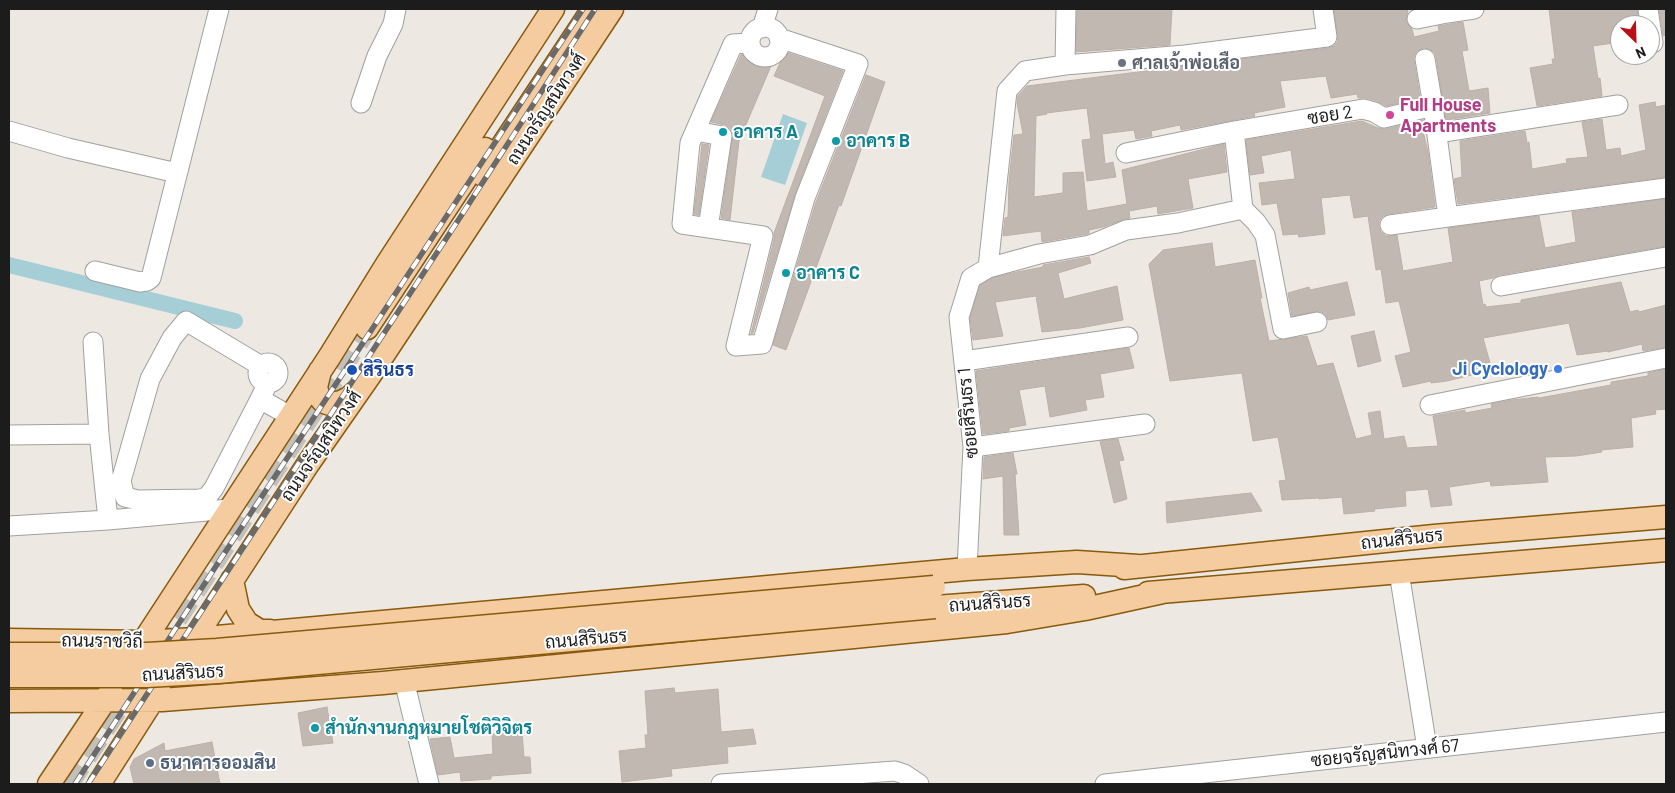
<!DOCTYPE html>
<html>
<head>
<meta charset="utf-8">
<style>
	body { margin:0 }
	#map { position:relative; width:1675px; height:793px; overflow:hidden; background:#ede9e2; font-family:Barlow,sans-serif }
	canvas { display:block }
	.frame { position:absolute; inset:0; border:10px solid #1c1c1c; pointer-events:none }
	.north { position:absolute; left:1610px; top:15px; width:50px; height:50px; box-sizing:border-box; background:#fff; border:1px solid #a4a4a4; border-radius:50%; rotate:156deg; font-size:14px; font-weight:700; line-height:20px; text-align:center; color:#1c1c1c }
	.north::after { content:''; display:block; margin:auto; width:18px; height:22px; background:#b90f17; clip-path:polygon(50% 0,100% 100%,50% 72%,0 100%) }
</style>
</head>
<body>
<div id="map">
<canvas width="1675" height="793"></canvas>
<div class="frame"></div>
<div class="north">N</div>
</div>
<script>
const g = document.querySelector('canvas').getContext('2d');
g.lineJoin = 'round';
function fillPath(path, color) { g.fillStyle = color; g.fill(path, 'evenodd'); }
const poly = rows => new Path2D(rows.map(r => 'M' + r).join(''));
function stroke(path, color, width, dash) { g.strokeStyle = color; g.lineWidth = width; g.lineCap = dash ? 'butt' : 'round'; g.setLineDash(dash || []); g.stroke(path); }
function write(font, color, halo, rows, align = 'center') {
  g.font = font + ' Barlow,Sarabun,sans-serif'; g.lineWidth = 4; g.setLineDash([]); g.textBaseline = 'middle'; g.strokeStyle = halo; g.fillStyle = color; for (const [text, x, y, turn = 0] of rows) {
    g.save(); g.translate(x, y); g.rotate((+turn || 0) * Math.PI / 180); g.textAlign = isNaN(turn) ? turn : align; if (halo) g.strokeText(text, 0, 0); g.fillText(text, 0, 0); g.restore();
  }
}
fillPath(poly([
	[783,114,807,123,785,185,761,177]
]), '#a6ced7');
stroke(poly([
	[9,265,235,321]
]), '#a6ced7', 16);
const building = poly([
	[1077,9,1172,9,1170,45,1076,52,1077,9],
	[1334,9,1408,9,1406,22,1412,29,1414,37,1439,31,1438,26,1463,22,1468,50,1462,51,1469,91,1488,88,1490,113,1446,120,1436,57,1434,52,1429,49,1424,48,1417,51,1414,56,1414,60,1420,98,1386,106,1377,101,1366,98,1358,98,1357,94,1331,98,1326,76,1280,81,1285,107,1254,113,1255,116,1181,130,1180,125,1151,131,1152,136,1136,139,1134,130,1102,134,1105,164,1113,162,1116,177,1087,181,1082,140,1091,139,1087,108,1046,113,1047,114,1036,116,1034,197,1063,193,1063,173,1083,172,1087,211,1127,204,1122,170,1224,144,1227,172,1188,179,1193,208,1158,214,1157,206,1129,211,1130,218,1122,220,1103,227,1089,230,1089,233,1087,234,1042,242,1041,231,1003,236,1005,218,1008,217,1009,181,1014,135,1023,134,1017,103,1018,96,1027,86,1328,48,1334,46,1338,41,1334,9],
	[1549,9,1637,9,1639,25,1620,25,1620,42,1593,46,1598,79,1600,78,1602,96,1537,106,1530,68,1553,64,1552,59,1555,59,1549,9],
	[1659,9,1666,9,1666,35,1663,36,1659,9],
	[785,52,843,71,795,194,753,333,751,334,774,239,774,233,825,96,774,76,785,52],
	[741,55,745,55,771,66,739,141,730,220,721,218,733,132,730,128,725,125,711,122,741,55],
	[866,75,885,82,841,206,839,205,786,350,773,345,816,202,866,75],
	[1655,102,1656,107,1666,105,1666,177,1458,204,1454,179,1462,177,1460,141,1525,131,1527,143,1529,142,1532,169,1567,163,1566,159,1588,157,1582,122,1602,119,1606,150,1620,148,1621,156,1646,150,1639,105,1655,102],
	[1424,120,1424,126,1422,127,1428,152,1435,207,1388,214,1383,216,1379,221,1379,227,1381,232,1386,236,1397,235,1403,271,1453,262,1448,228,1539,216,1545,248,1576,242,1572,212,1665,199,1666,246,1499,275,1493,278,1479,281,1483,305,1485,304,1486,307,1521,303,1521,300,1621,282,1630,312,1638,310,1639,312,1666,305,1666,347,1643,351,1642,344,1608,352,1608,351,1577,355,1569,323,1483,338,1492,370,1447,381,1431,383,1431,381,1403,387,1395,356,1411,352,1399,301,1386,303,1381,269,1376,270,1368,216,1354,218,1350,195,1321,198,1325,234,1299,237,1298,234,1283,235,1277,203,1262,205,1259,183,1295,179,1291,150,1261,156,1264,173,1250,175,1246,140,1362,121,1378,128,1386,129,1424,120],
	[702,144,709,145,699,215,694,214,702,144],
	[1212,243,1215,267,1255,260,1262,298,1260,298,1269,341,1307,336,1317,366,1333,363,1356,439,1372,435,1368,413,1380,411,1384,439,1404,436,1407,448,1438,446,1433,416,1465,410,1465,413,1492,408,1491,404,1512,400,1538,397,1539,398,1611,385,1611,382,1648,376,1648,373,1666,369,1666,409,1655,410,1656,414,1631,418,1633,447,1601,450,1602,452,1576,456,1545,457,1548,482,1491,486,1490,481,1449,487,1452,505,1431,507,1428,489,1405,491,1406,506,1374,509,1375,511,1344,514,1342,497,1319,499,1319,498,1282,500,1279,481,1286,480,1278,437,1253,441,1242,373,1170,381,1149,264,1163,250,1212,243],
	[1089,257,1091,263,1058,273,1064,299,1117,286,1123,320,1080,328,1042,332,1036,296,995,302,1003,336,973,340,970,318,980,285,992,278,1017,272,1043,267,1043,265,1089,257],
	[1347,282,1355,315,1328,320,1325,314,1320,311,1292,316,1288,293,1309,287,1310,290,1347,282],
	[1374,331,1381,361,1358,367,1351,336,1374,331],
	[1129,348,1134,368,1100,374,1104,397,1085,400,1087,410,1050,417,1045,386,1019,390,1026,425,1009,428,1009,431,983,434,976,371,1129,348],
	[1118,439,1124,460,1119,461,1127,499,1114,503,1100,441,1118,439],
	[1013,453,1017,474,1015,474,1019,535,1004,535,1003,476,983,479,984,457,1013,453],
	[1251,493,1262,511,1167,523,1166,502,1251,493],
	[674,688,675,693,718,689,721,732,753,729,756,744,727,747,728,763,671,769,672,776,622,782,619,751,646,748,645,735,648,735,645,691,674,688],
	[327,707,333,743,303,746,298,713,327,707],
	[522,733,524,757,530,757,531,773,491,776,491,779,461,781,460,772,438,775,430,739,450,737,454,758,493,754,492,734,522,733],
	[212,742,220,784,134,784,130,767,134,759,164,743,165,751,212,742]
]);
fillPath(building, '#c1b8b2');
stroke(building, '#bdafa6', 1);
stroke(poly([
	[68,784,367,328]
]), '#c3c0ba', 22, [22, 11]);
const minor = poly([
	[1648,9,1653,43],
	[1447,13,1474,9],
	[1417,19,1447,13,1446,9],
	'750 42a15 15 0 1 1 30 0a15 15 0 1 1-30 0Z',
	[762,28,768,9],
	[750,43,733,44,690,143,682,224,763,236,736,346,762,344,805,198,858,64,779,38],
	[1425,59,1433,106],
	[1065,65,1066,9],
	[361,103,377,56,393,24,396,9],
	[9,131,68,148,177,173],
	[696,131,722,136,708,228],
	[1437,133,1618,105],
	[1126,153,1234,131],
	[1243,209,1256,222,1265,235,1283,329,1317,322],
	[1390,225,1448,217],
	[988,268,1007,91,1025,71,1065,65,1185,55,1327,37,1323,9],
	[95,271,140,282,147,281,151,278,219,9],
	[1501,286,1666,257],
	[93,342,99,434,108,520],
	[964,361,1128,337],
	'258 373a10 10 0 1 1 20 0a10 10 0 1 1-20 0Z',
	[265,389,260,399,290,416],
	[260,399,214,488,207,497,200,499,138,500,125,497,121,481,150,379,172,338,186,321,261,366],
	[1430,405,1666,358],
	[9,435,99,434],
	[973,447,1145,424],
	[9,526,108,520,229,509],
	[967,569,973,447,959,317,971,278,988,268,1039,254,1090,245,1126,230,1178,223,1243,209,1234,131,1363,109,1374,112,1384,118,1433,106,1448,217,1666,188],
	[1399,572,1427,748],
	[404,680,429,784],
	[721,784,895,771,904,774,919,784],
	[1105,784,1666,722]
]);
const major = poly([
	[483,175,593,9],
	[367,328,485,149],
	[320,371,316,387,318,395,324,402,330,404,341,402,349,398,358,390],
	[1124,568,1434,536,1666,517],
	[232,580,238,609,247,623,260,631,270,631],
	[1148,593,1666,550],
	[935,607,1084,596],
	[9,640,144,642,195,639,967,569,1077,562,1138,566],
	[189,647,308,464,370,375,612,9],
	[138,650,330,356,387,264,553,9],
	[9,701,162,700,383,683,1007,622,1085,609,1163,592],
	[49,784,111,691],
	[99,784,159,690]
]);
stroke(minor, '#a0a0a0', 21);
stroke(major, '#895a0b', 25);
stroke(minor, '#fff', 19);
stroke(major, '#f4cca0', 22);
const rail = poly([
	[75,784,218,563,583,9],
	[88,784,461,216,595,9]
]);
stroke(rail, '#6a6a6a', 5.5);
stroke(rail, '#fff', 4, [11]);
const majorBridge = poly([
	[9,654,147,654,217,650,934,587],
	[9,676,147,676,218,672,935,607]
]);
stroke(majorBridge, '#895a0b', 25, []);
stroke(majorBridge, '#f4cca0', 22);
for (const [x, y, r, color] of [
	[1122,63,5,"#6b7280"],
	[1390,115,5,"#d1479c"],
	[723,132,5,"#0f9aa8"],
	[836,141,5,"#0f9aa8"],
	[786,273,5,"#0f9aa8"],
	[1558,369,5,"#3f7fe0"],
	[352,370,6,"#1a4fb4"],
	[315,728,5,"#0f9aa8"],
	[150,763,5,"#5c6f8a"]
]) { const dot = new Path2D(); dot.arc(x, y, r, 0, 2 * Math.PI); g.fillStyle = color; g.fill(dot); stroke(dot, '#fff', 2); }
write('bold 18px', '#5b616d', '#fff', [
	["ศาลเจ้าพ่อเสือ",1132,63]
], 'left');
write('bold 18px', '#b23c85', '#fff', [
	["Full House",1400,105],
	["Apartments",1400,126]
], 'left');
write('18px', '#1c1c1c', '#fff', [
	["ถนนจรัญสนิทวงศ์",546,109,-57],
	["ซอย 2",1330,115,-9],
	["ซอยสิรินธร 1",968,413,-95],
	["ถนนจรัญสนิทวงศ์",321,446,-56],
	["ถนนสิรินธร",1402,539,-6],
	["ถนนสิรินธร",990,603,-4],
	["ถนนสิรินธร",586,639,-5],
	["ถนนราชวิถี",102,641,1],
	["ถนนสิรินธร",183,673,-3],
	["ซอยจรัญสนิทวงศ์ 67",1385,753,-6]
]);
write('bold 18px', '#0d838f', '#fff', [
	["อาคาร A",733,132],
	["อาคาร B",846,141],
	["อาคาร C",796,273],
	["สำนักงานกฎหมายโชติวิจิตร",325,728]
], 'left');
write('bold 18px', '#366cbe', '#fff', [
	["Ji Cyclology",1548,369]
], 'right');
write('bold 18px', '#164399', '#fff', [
	["สิรินธร",363,370]
], 'left');
write('bold 18px', '#4e5e75', '#fff', [
	["ธนาคารออมสิน",160,763]
], 'left');
</script>
</body>
</html>
